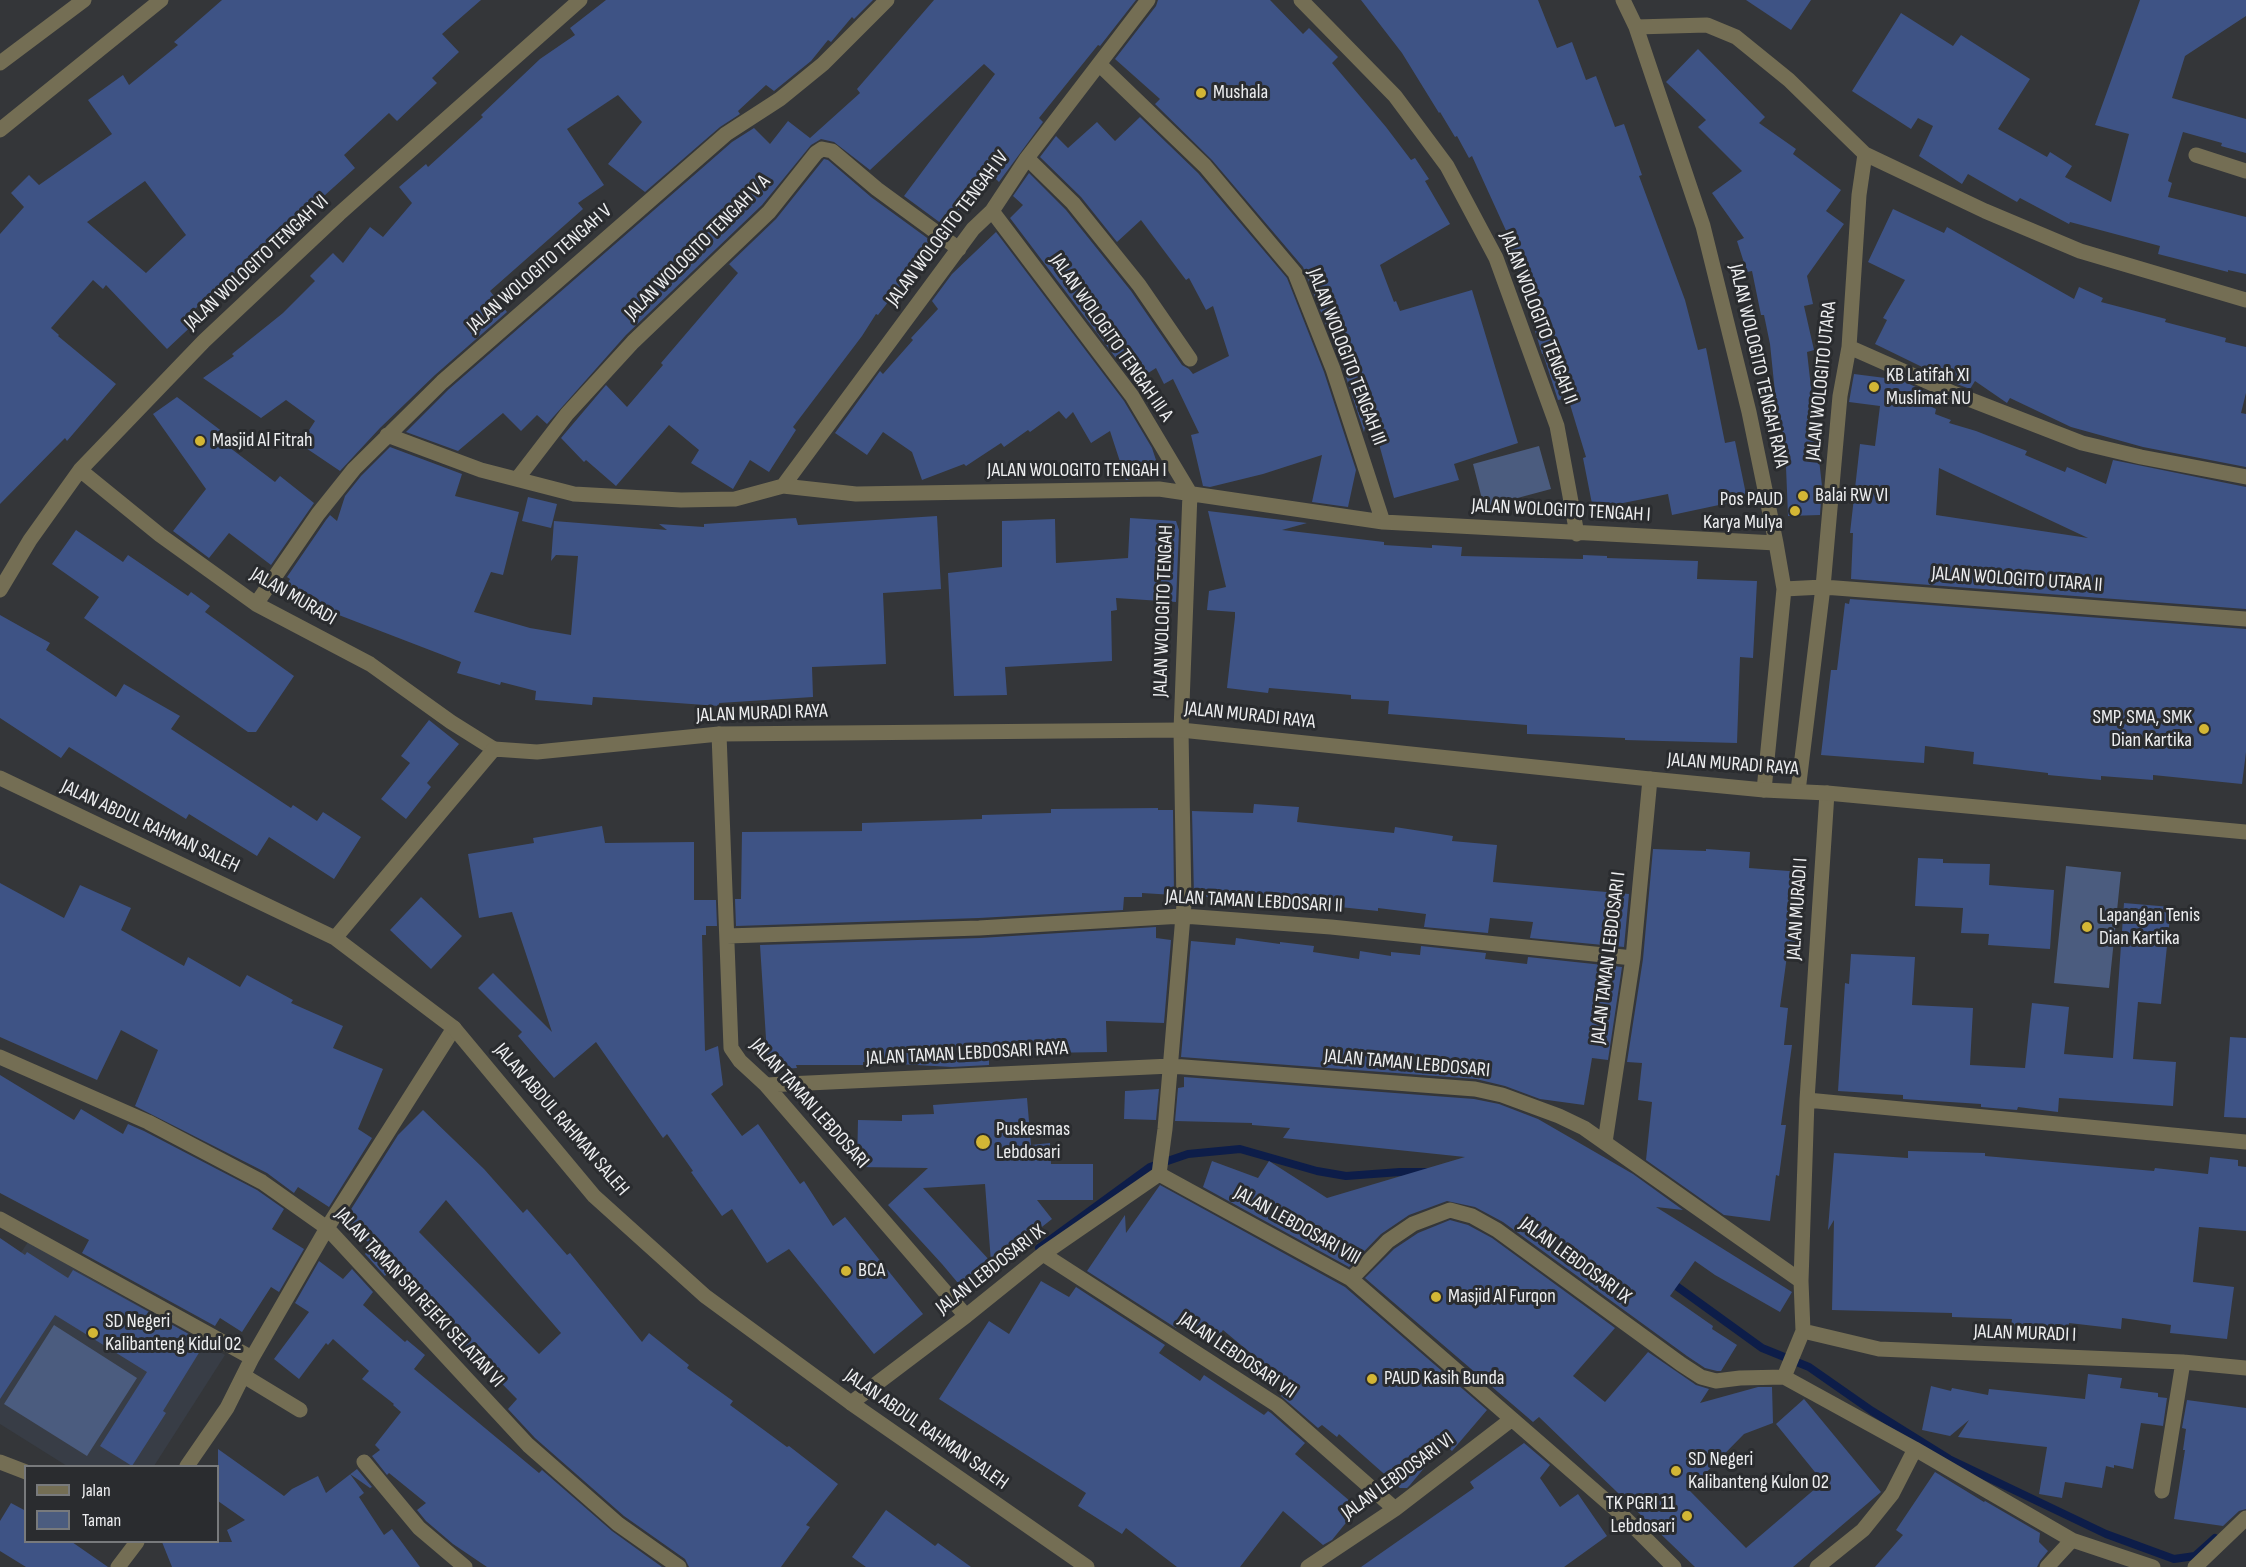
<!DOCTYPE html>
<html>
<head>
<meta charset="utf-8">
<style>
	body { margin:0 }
	#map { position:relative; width:2246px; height:1567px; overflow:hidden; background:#343639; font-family:"Sofia Sans Condensed",sans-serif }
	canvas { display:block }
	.legend { position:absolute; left:24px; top:1465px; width:195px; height:78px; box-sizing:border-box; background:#2a2c2f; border:2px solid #787a7c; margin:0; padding:8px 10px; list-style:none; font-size:18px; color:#edeef0 }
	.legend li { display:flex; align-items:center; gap:12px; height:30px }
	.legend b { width:30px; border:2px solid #787a7c }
</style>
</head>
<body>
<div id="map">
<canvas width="2246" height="1567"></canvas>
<ul class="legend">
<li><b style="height:8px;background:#746e54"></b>Jalan</li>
<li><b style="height:16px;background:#4b5c7f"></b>Taman</li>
</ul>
</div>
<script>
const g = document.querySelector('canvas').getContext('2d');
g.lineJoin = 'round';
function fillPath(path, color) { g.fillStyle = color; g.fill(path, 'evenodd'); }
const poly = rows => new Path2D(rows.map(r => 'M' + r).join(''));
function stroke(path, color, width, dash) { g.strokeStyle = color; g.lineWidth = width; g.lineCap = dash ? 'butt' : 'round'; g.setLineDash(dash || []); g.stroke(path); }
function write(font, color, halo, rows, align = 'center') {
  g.font = font + ' "Sofia Sans Condensed",sans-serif'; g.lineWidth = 6; g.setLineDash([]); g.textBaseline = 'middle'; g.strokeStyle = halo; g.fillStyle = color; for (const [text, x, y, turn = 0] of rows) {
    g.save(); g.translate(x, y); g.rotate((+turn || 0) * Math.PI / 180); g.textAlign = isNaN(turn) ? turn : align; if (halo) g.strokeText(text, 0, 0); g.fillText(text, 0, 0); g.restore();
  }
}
fillPath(poly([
	[28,1242,225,1355,154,1466,67,1466,0,1424,0,1312,3,1280]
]), '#383d46');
fillPath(poly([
	[1539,446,1551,489,1484,507,1473,464],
	[2066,866,2121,872,2109,988,2054,983],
	[54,1325,137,1378,87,1456,4,1404]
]), '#4b5c7f');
stroke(poly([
	[1039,1248,1150,1167,1188,1154,1240,1149,1317,1171,1346,1176,1400,1172,1425,1172],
	[1668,1280,1762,1348,1809,1367,1872,1411,1949,1459,2106,1534,2174,1559,2195,1556,2215,1538]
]), '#0d1d49', 8);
fillPath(poly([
	[222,0,481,0,442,34,459,52,432,78,437,83,397,121,389,113,344,155,355,168,231,280,228,277,192,312,199,319,167,349,106,285,103,289,93,280,51,328,59,335,58,336,116,384,67,441,65,438,0,504,0,234,24,207,11,193,29,175,39,185,112,134,88,100,123,75,129,85,178,45,174,42],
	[145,181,186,235,146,273,87,222],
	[606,0,873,0,854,19,852,17,831,42,828,40,811,61,774,91,766,85,738,111,740,114,720,127,645,192,608,164,642,122,618,95,567,129,604,185,578,203,583,209,490,291,507,312,435,375,380,428,340,471,300,444,315,421,286,400,261,418,203,378,234,356,232,354,283,313,315,281,310,276,333,253,343,263,370,227,383,237,412,203,399,187,426,164,428,167,483,117,481,115,540,59,575,35,570,28],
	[934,0,1136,0,1100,46,1098,45,1039,118,1043,122,999,182,988,171,946,227,904,196,995,74,984,64,870,170,834,142,821,139,811,145,762,205,626,335,547,424,537,415,521,431,503,413,458,451,406,432,449,389,732,142,754,128,770,144,788,121,810,138,860,93,857,89],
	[1158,0,1270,0,1303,34,1309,28,1338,57,1332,63,1386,127,1411,160,1415,158,1429,179,1425,181,1450,224,1380,265,1394,302,1396,301,1400,311,1472,290,1518,443,1454,464,1459,480,1394,498,1369,408,1364,432,1342,365,1303,267,1212,160,1155,104,1160,99,1115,59,1156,6],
	[1361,0,1538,0,1557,48,1572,42,1586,80,1596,76,1615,127,1624,124,1642,175,1639,176,1685,300,1698,350,1706,348,1725,443,1735,441,1747,499,1672,515,1668,494,1593,509,1583,458,1586,457,1568,398,1558,400,1543,354,1542,354,1522,288,1525,287,1504,236,1508,235,1472,156,1469,158,1457,136,1455,137,1440,112,1439,113,1402,53],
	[1746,0,1811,0,1791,30],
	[2140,0,2246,0,2246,16,2185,56,2172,98,2246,119,2246,153,2221,146,2222,143,2183,132,2168,181,2172,183,2168,197,2246,217,2246,274,2228,270,2228,272,2158,254,2160,246,2070,222,2069,224,2020,198,2017,202,1968,174,1962,184,1919,156,1933,126,1918,118,1911,129,1852,91,1901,13,1953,46,1961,35,2030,79,1998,129,2047,157,2050,152,2072,166,2065,177,2111,202,2129,134,2095,125],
	[1698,49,1765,117,1759,123,1796,149,1793,154,1841,190,1826,211,1844,224,1807,276,1813,304,1804,306,1814,350,1807,352,1822,486,1820,515,1788,516,1786,467,1780,468,1773,413,1777,412,1770,344,1764,315,1761,315,1752,271,1747,272,1737,241,1744,238,1712,193,1742,171,1698,127,1706,120,1666,82],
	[1140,117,1198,173,1287,278,1324,372,1356,470,1348,507,1312,502,1322,455,1263,474,1210,487,1203,486,1191,435,1199,433,1173,379,1164,384,1156,368,1134,382,1010,218,1023,205,1013,196,1029,173,1066,210,1131,291,1182,365,1189,369,1193,374,1229,356,1213,306,1206,310,1189,278,1186,280,1141,220,1117,242,1081,197,1040,157,1056,136,1068,148,1097,122,1115,141],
	[824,159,828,160,871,197,934,243,878,315,876,314,862,336,793,427,796,430,769,472,750,460,733,489,691,463,699,450,669,425,616,486,586,460,584,462,561,438,606,385,627,407,663,365,661,363,738,273,729,264,726,267,776,219],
	[1893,209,1944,233,1947,227,2074,299,2079,287,2103,298,2101,302,2166,319,2165,322,2226,338,2225,342,2246,347,2246,393,2241,413,2246,414,2246,467,2143,447,2071,427,2010,398,2007,403,1975,381,1970,389,1957,384,1875,344,1887,320,1883,318,1905,280,1868,262],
	[996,232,1124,401,1152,448,1159,469,1126,480,1110,431,1091,443,1073,412,1066,419,1059,411,1030,432,1028,430,1004,447,1001,443,966,466,964,464,922,480,912,452,883,432,867,455,835,433,880,371,883,374,913,340,911,338,938,309,932,301,952,274],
	[1854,374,1901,380,1924,391,1919,401,1936,409,1935,414,1951,420,1949,423,1976,431,2027,451,2025,455,2065,472,2067,467,2106,484,2113,460,2246,487,2246,609,1851,579,1853,533,1850,533,1860,444,1875,446,1880,406,1849,402],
	[1939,468,2088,538,1936,515],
	[177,397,232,439,225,444,275,482,280,476,314,503,271,565,229,533,209,558,173,531,206,489,153,414],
	[390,447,462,474,455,496,519,512,503,575,491,572,474,612,530,628,571,635,578,556,556,555,551,561,554,521,667,530,659,524,704,527,704,524,796,518,798,525,937,516,941,589,883,593,886,664,812,667,813,697,719,703,719,706,593,697,592,705,535,700,536,691,501,682,500,685,457,673,461,662,331,612,328,617,283,592,290,579,287,577,326,520,330,515,337,521,345,496,361,476],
	[528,497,557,504,551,528,522,521],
	[1208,511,1307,523,1282,530,1384,542,1384,545,1432,548,1432,545,1462,547,1461,556,1583,559,1583,555,1607,556,1607,558,1698,561,1697,579,1757,581,1753,658,1740,657,1737,743,1625,740,1625,738,1527,734,1527,725,1388,714,1389,701,1351,699,1351,695,1269,688,1268,693,1227,688,1235,617,1235,612,1207,610,1209,591,1226,587],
	[1130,518,1176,521,1179,530,1176,602,1116,598,1117,610,1111,611,1112,661,1005,667,1007,695,954,696,948,573,1002,567,1002,521,1055,519,1056,563,1128,558],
	[76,530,123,562,128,555,188,596,191,592,210,606,205,612,294,676,256,732,248,732,84,618,99,597,52,564],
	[1850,599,2246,629,2246,752,2242,784,2153,775,2153,780,2101,776,2101,780,2048,775,2048,773,1973,764,1974,752,1925,746,1924,763,1821,755,1831,670,1837,670,1845,603,1849,604],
	[0,615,50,643,46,650,116,697,124,684,180,716,171,729,291,808,293,805,317,821,323,812,361,837,334,879,269,837,257,856,189,814,186,819,69,747,61,758,0,718],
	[429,720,459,744,427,783,431,787,406,819,381,799,410,763,401,756],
	[1254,804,1299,807,1297,822,1394,833,1395,827,1453,836,1452,841,1497,845,1493,882,1629,894,1624,947,1530,938,1533,922,1490,918,1488,933,1424,927,1426,914,1378,908,1378,911,1292,902,1194,896,1192,811,1253,813],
	[1158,808,1158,810,1173,810,1174,895,1142,893,1142,897,1124,897,1123,910,979,918,736,926,735,899,741,899,742,832,862,831,862,823,982,819,982,815,1051,813,1051,809],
	[602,826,605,843,694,842,694,900,716,900,717,926,706,926,706,935,702,935,705,1051,718,1046,723,1085,711,1094,742,1136,758,1124,800,1184,804,1181,833,1226,845,1217,923,1314,874,1354,789,1249,767,1263,732,1209,722,1216,691,1172,693,1171,667,1134,663,1138,596,1042,554,1078,518,1036,522,1032,478,988,493,973,552,1032,512,912,479,918,468,854,534,843,533,838],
	[1653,849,1706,851,1706,849,1750,852,1749,868,1802,872,1795,942,1789,941,1780,1007,1788,1008,1784,1045,1792,1045,1781,1125,1786,1125,1779,1176,1776,1175,1770,1221,1724,1215,1646,1160,1652,1102,1638,1100,1642,1063,1627,1062,1643,959],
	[1918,858,1943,859,1943,863,1990,864,1989,885,2054,890,2050,949,1988,945,1989,934,1961,933,1963,908,1915,906],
	[0,883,64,918,80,885,131,908,121,930,184,966,188,957,240,987,247,975,293,1000,291,1003,343,1026,333,1048,383,1069,358,1129,372,1138,329,1207,298,1187,294,1193,267,1173,135,1106,158,1050,121,1030,97,1080,0,1037],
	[421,897,462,936,431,969,390,930],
	[2124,903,2171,907,2161,1004,2138,1002,2133,1059,2176,1062,2173,1106,2059,1098,2058,1112,2018,1107,2017,1110,1981,1107,1981,1104,1903,1099,1903,1095,1838,1091,1845,983,1849,984,1851,954,1915,957,1912,1005,1973,1008,1970,1065,2025,1068,2032,1003,2069,1007,2064,1054,2113,1058],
	[1156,927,1156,938,1171,940,1164,1023,1106,1021,1107,1052,1040,1053,1040,1057,1003,1055,1003,1058,989,1057,989,1065,952,1067,863,1062,863,1065,796,1065,797,1068,768,1070,760,945,980,938],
	[1236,938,1280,944,1280,942,1314,946,1313,952,1359,959,1360,951,1391,956,1391,952,1420,955,1421,946,1486,953,1485,959,1527,964,1528,957,1622,967,1608,1060,1592,1058,1584,1105,1540,1099,1505,1086,1476,1079,1181,1057,1191,941,1235,945],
	[2230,1037,2246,1038,2246,1118,2224,1117],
	[0,1075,74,1120,81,1109,123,1134,128,1124,144,1131,257,1190,284,1209,272,1229,304,1249,279,1292,271,1287,242,1332,220,1318,215,1326,82,1253,89,1240,0,1193],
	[1184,1077,1474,1099,1499,1104,1538,1119,1633,1174,1683,1210,1656,1207,1792,1292,1780,1312,1715,1275,1695,1261,1670,1296,1713,1326,1712,1329,1737,1345,1721,1371,1717,1371,1705,1368,1687,1356,1503,1222,1475,1207,1447,1201,1409,1215,1381,1234,1349,1267,1203,1187,1212,1161,1258,1178,1269,1161,1327,1198,1465,1157,1283,1138,1290,1128,1252,1125,1252,1123,1175,1121,1178,1088,1184,1087],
	[1159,1089,1156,1120,1124,1119,1125,1091],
	[1027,1098,1031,1145,1050,1143,1051,1164,1093,1164,1093,1200,1037,1200,1052,1219,963,1289,942,1264,888,1205,928,1168,857,1167,858,1120,902,1121,902,1115,934,1114,933,1105],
	[985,1184,991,1262,923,1188],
	[423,1110,484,1169,523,1213,527,1209,567,1255,570,1253,642,1342,649,1333,689,1365,687,1368,733,1401,730,1405,787,1447,789,1446,838,1484,806,1525,810,1527,781,1567,689,1567,685,1559,624,1516,535,1438,508,1409,517,1399,390,1270,385,1276,365,1254,372,1245,343,1222,398,1135],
	[446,1200,561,1333,539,1354,419,1232],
	[1908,1151,1985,1153,1985,1156,2154,1171,2155,1168,2208,1174,2210,1157,2238,1160,2238,1166,2246,1167,2246,1231,2199,1227,2193,1282,2234,1287,2227,1339,2170,1333,2171,1325,2122,1318,2121,1329,2069,1323,2068,1338,2010,1334,2012,1319,1952,1317,1952,1313,1832,1310,1834,1220,1828,1230,1834,1153,1908,1158],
	[1160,1185,1345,1287,1487,1410,1452,1451,1444,1444,1410,1485,1407,1488,1400,1488,1339,1434,1337,1437,1322,1425,1318,1428,1281,1396,1290,1386,1223,1330,1216,1340,1183,1318,1176,1328,1087,1271,1125,1215,1126,1233],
	[1450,1220,1468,1225,1492,1238,1615,1328,1573,1376,1605,1402,1648,1352,1696,1385,1709,1389,1700,1403,1758,1387,1772,1387,1773,1423,1744,1434,1689,1490,1746,1548,1823,1482,1776,1424,1804,1399,1881,1492,1793,1567,1695,1567,1539,1417,1533,1422,1365,1278,1394,1249,1418,1233],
	[0,1238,25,1255,27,1252,68,1278,73,1270,205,1343,163,1411,166,1413,132,1466,100,1446,147,1372,55,1315,0,1399],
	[319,1261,343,1279,352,1269,373,1292,363,1305,405,1342,407,1340,425,1355,414,1369,539,1473,542,1470,612,1531,662,1567,487,1567,453,1544,426,1521,417,1510,426,1503,389,1473,387,1475,372,1456,380,1450,375,1445,401,1412,393,1405,394,1404,362,1379,369,1371,333,1339,328,1345,326,1343,299,1379,274,1359,309,1312,295,1303],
	[1041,1281,1069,1297,1076,1287,1165,1345,1159,1353,1200,1381,1204,1375,1264,1415,1268,1411,1271,1413,1305,1443,1295,1454,1358,1508,1332,1540,1323,1545,1283,1511,1240,1567,1177,1567,1126,1528,1122,1534,1078,1506,1086,1493,939,1399,989,1321,1009,1334],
	[2088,1374,2122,1378,2120,1388,2158,1393,2158,1397,2167,1398,2163,1426,2141,1423,2133,1469,2114,1465,2114,1468,2106,1466,2102,1488,2065,1482,2062,1498,2039,1494,2047,1447,1958,1437,1969,1420,1950,1436,1922,1430,1931,1386,1951,1391,1952,1388,1988,1395,1989,1389,2085,1399],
	[2187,1400,2246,1408,2246,1509,2239,1511,2223,1526,2174,1519,2185,1450,2183,1450,2186,1429,2182,1428],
	[1524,1443,1550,1465,1540,1478,1560,1507,1578,1494,1607,1536,1564,1567,1361,1567,1474,1488,1470,1482],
	[218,1449,284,1496,292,1489,318,1476,326,1493,357,1469,372,1487,370,1488,350,1474,364,1493,359,1497,384,1535,392,1529,420,1567,172,1567,162,1542,232,1542,227,1530,245,1520,218,1501],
	[1935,1472,1984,1502,1985,1501,2040,1533,2039,1542,2048,1551,2040,1561,2037,1567,1875,1567,1903,1535,1896,1530],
	[11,1503,26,1511,26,1542,72,1542,108,1567,26,1567,0,1551,0,1521],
	[886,1510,935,1546,938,1543,971,1567,866,1567,852,1557]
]), '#3e5385');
stroke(poly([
	[1301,0,1395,96,1447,166,1496,258,1557,426,1577,534],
	[1623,0,1636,27,1703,226,1749,412,1776,543,1784,589,1764,790],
	[1636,27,1707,25,1736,37,1789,80,1865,154,1985,211,2080,251,2246,300],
	[0,63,84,0],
	[1099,64,1205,166,1295,273,1333,369,1383,522],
	[0,130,161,0],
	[2196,155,2246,171],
	[1027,158,1073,203,1139,285,1190,359],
	[992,211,1132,396,1190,493,1181,730,1184,904,1165,1129,1159,1174],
	[1849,347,1953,393,2082,443,2141,457,2246,477],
	[387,435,481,470,574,494,681,500,735,499,783,486,856,494,1159,489,1383,522,1776,543],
	[80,470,160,535,256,604,370,664,451,722,494,749],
	[517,479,567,414,633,342,769,212,816,153,822,149,832,151,877,189,959,249],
	[783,486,973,229,992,211,1027,158,1148,0],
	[1784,589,1823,587,2246,619],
	[0,590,30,540,80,470,204,341,339,214,580,0],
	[256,604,318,514,354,469,442,382,726,134,780,99,823,64,887,0],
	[719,734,731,1048,740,1061,766,1085,966,1316],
	[1798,791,1823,587,1840,396,1849,347,1859,195,1865,154],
	[1827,793,1807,1100,1801,1281,1803,1331,1784,1377,1915,1449,2072,1540,2153,1567],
	[727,936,979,928,1183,916,1331,927,1633,958],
	[0,1057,148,1122,262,1182,327,1228,528,1445,618,1524,679,1567],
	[766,1085,1171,1066,1475,1089,1502,1095,1559,1116,1584,1128,1801,1281],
	[1807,1100,2246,1142],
	[1605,1142,1633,958,1650,779],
	[1159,1174,1351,1279,1620,1513,1674,1567],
	[0,1219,252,1358],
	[1043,1254,1277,1405,1395,1509],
	[1351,1279,1388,1241,1413,1224,1450,1210,1472,1216,1497,1230,1681,1364,1701,1377,1716,1381,1740,1378,1784,1377],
	[1803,1331,1879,1349,2183,1362,2246,1368],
	[244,1376,300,1410],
	[851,1403,966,1316,1043,1254,1159,1174],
	[0,1462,26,1472],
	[364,1462,419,1528,465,1567],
	[187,1466,227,1408,252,1358,327,1228,454,1028],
	[2162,1491,2183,1362],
	[118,1567,137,1542],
	[1308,1567,1395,1509,1512,1419],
	[1817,1567,1863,1530,1892,1494,1915,1449],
	[2047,1567,2072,1540],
	[2195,1567,2246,1518]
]), '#746e54', 15);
stroke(poly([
	[0,778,335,938,454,1028,594,1196,705,1296,851,1403,1087,1567],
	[335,938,494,749,537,752,719,734,1181,730,1650,779,1764,790,1827,793,2246,832]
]), '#746e54', 15);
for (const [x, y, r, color] of [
	[1201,93,6,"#d3b635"],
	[1874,387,6,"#d3b635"],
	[200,441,6,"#d3b635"],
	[1803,496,6,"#d3b635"],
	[1795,511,6,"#d3b635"],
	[2204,729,6,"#d3b635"],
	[2087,927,6,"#d3b635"],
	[983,1142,8,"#d3b635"],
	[846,1271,6,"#d3b635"],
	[1436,1297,6,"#d3b635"],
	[93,1333,6,"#d3b635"],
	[1372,1379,6,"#d3b635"],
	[1676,1471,6,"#d3b635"],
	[1687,1516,6,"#d3b635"]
]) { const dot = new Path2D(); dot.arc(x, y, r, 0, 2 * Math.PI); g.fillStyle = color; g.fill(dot); stroke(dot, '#2a2c2f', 2); }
write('20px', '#edeef0', '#2a2c2f', [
	["Mushala",1213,93],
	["KB Latifah XI",1886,376],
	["Muslimat NU",1886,399],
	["Masjid Al Fitrah",212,441],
	["Balai RW VI",1815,496],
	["Pos PAUD",1783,500,"right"],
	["Karya Mulya",1783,523,"right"],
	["SMP, SMA, SMK",2192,718,"right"],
	["Dian Kartika",2192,741,"right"],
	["Lapangan Tenis",2099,916],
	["Dian Kartika",2099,939],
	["Puskesmas",996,1130],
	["Lebdosari",996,1153],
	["BCA",858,1271],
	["Masjid Al Furqon",1448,1297],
	["SD Negeri",105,1322],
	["Kalibanteng Kidul 02",105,1345],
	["PAUD Kasih Bunda",1384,1379],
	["SD Negeri",1688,1460],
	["Kalibanteng Kulon 02",1688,1483],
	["TK PGRI 11",1675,1504,"right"],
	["Lebdosari",1675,1527,"right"]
], 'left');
write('20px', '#edeef0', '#2a2c2f', [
	["JALAN WOLOGITO TENGAH IV",948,229,-53],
	["JALAN WOLOGITO TENGAH V A",698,248,-45],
	["JALAN WOLOGITO TENGAH VI",257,263,-43],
	["JALAN WOLOGITO TENGAH V",540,269,-41],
	["JALAN WOLOGITO TENGAH II",1538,318,69],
	["JALAN WOLOGITO TENGAH III A",1111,338,55],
	["JALAN WOLOGITO TENGAH III",1346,357,69],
	["JALAN WOLOGITO TENGAH RAYA",1758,366,77],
	["JALAN WOLOGITO UTARA",1822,381,-84],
	["JALAN WOLOGITO TENGAH I",1077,471],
	["JALAN WOLOGITO TENGAH I",1561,511,3],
	["JALAN WOLOGITO UTARA II",2017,580,4],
	["JALAN MURADI",293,597,30],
	["JALAN WOLOGITO TENGAH",1164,611,-88],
	["JALAN MURADI RAYA",762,714,-2],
	["JALAN MURADI RAYA",1250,716,6],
	["JALAN MURADI RAYA",1733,765,4],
	["JALAN ABDUL RAHMAN SALEH",150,827,25],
	["JALAN TAMAN LEBDOSARI II",1254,902,3],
	["JALAN MURADI I",1798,909,-86],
	["JALAN TAMAN LEBDOSARI I",1609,958,-83],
	["JALAN TAMAN LEBDOSARI RAYA",967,1054,-3],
	["JALAN TAMAN LEBDOSARI",1407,1064,5],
	["JALAN TAMAN LEBDOSARI",809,1104,48],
	["JALAN ABDUL RAHMAN SALEH",561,1120,49],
	["JALAN LEBDOSARI VIII",1297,1226,29],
	["JALAN LEBDOSARI IX",1575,1261,36],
	["JALAN LEBDOSARI IX",991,1270,-38],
	["JALAN TAMAN SRI REJEKI SELATAN VI",419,1298,47],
	["JALAN MURADI I",2025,1334,2],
	["JALAN LEBDOSARI VII",1237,1356,34],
	["JALAN ABDUL RAHMAN SALEH",926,1430,35],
	["JALAN LEBDOSARI VI",1398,1477,-36]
]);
</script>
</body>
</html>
